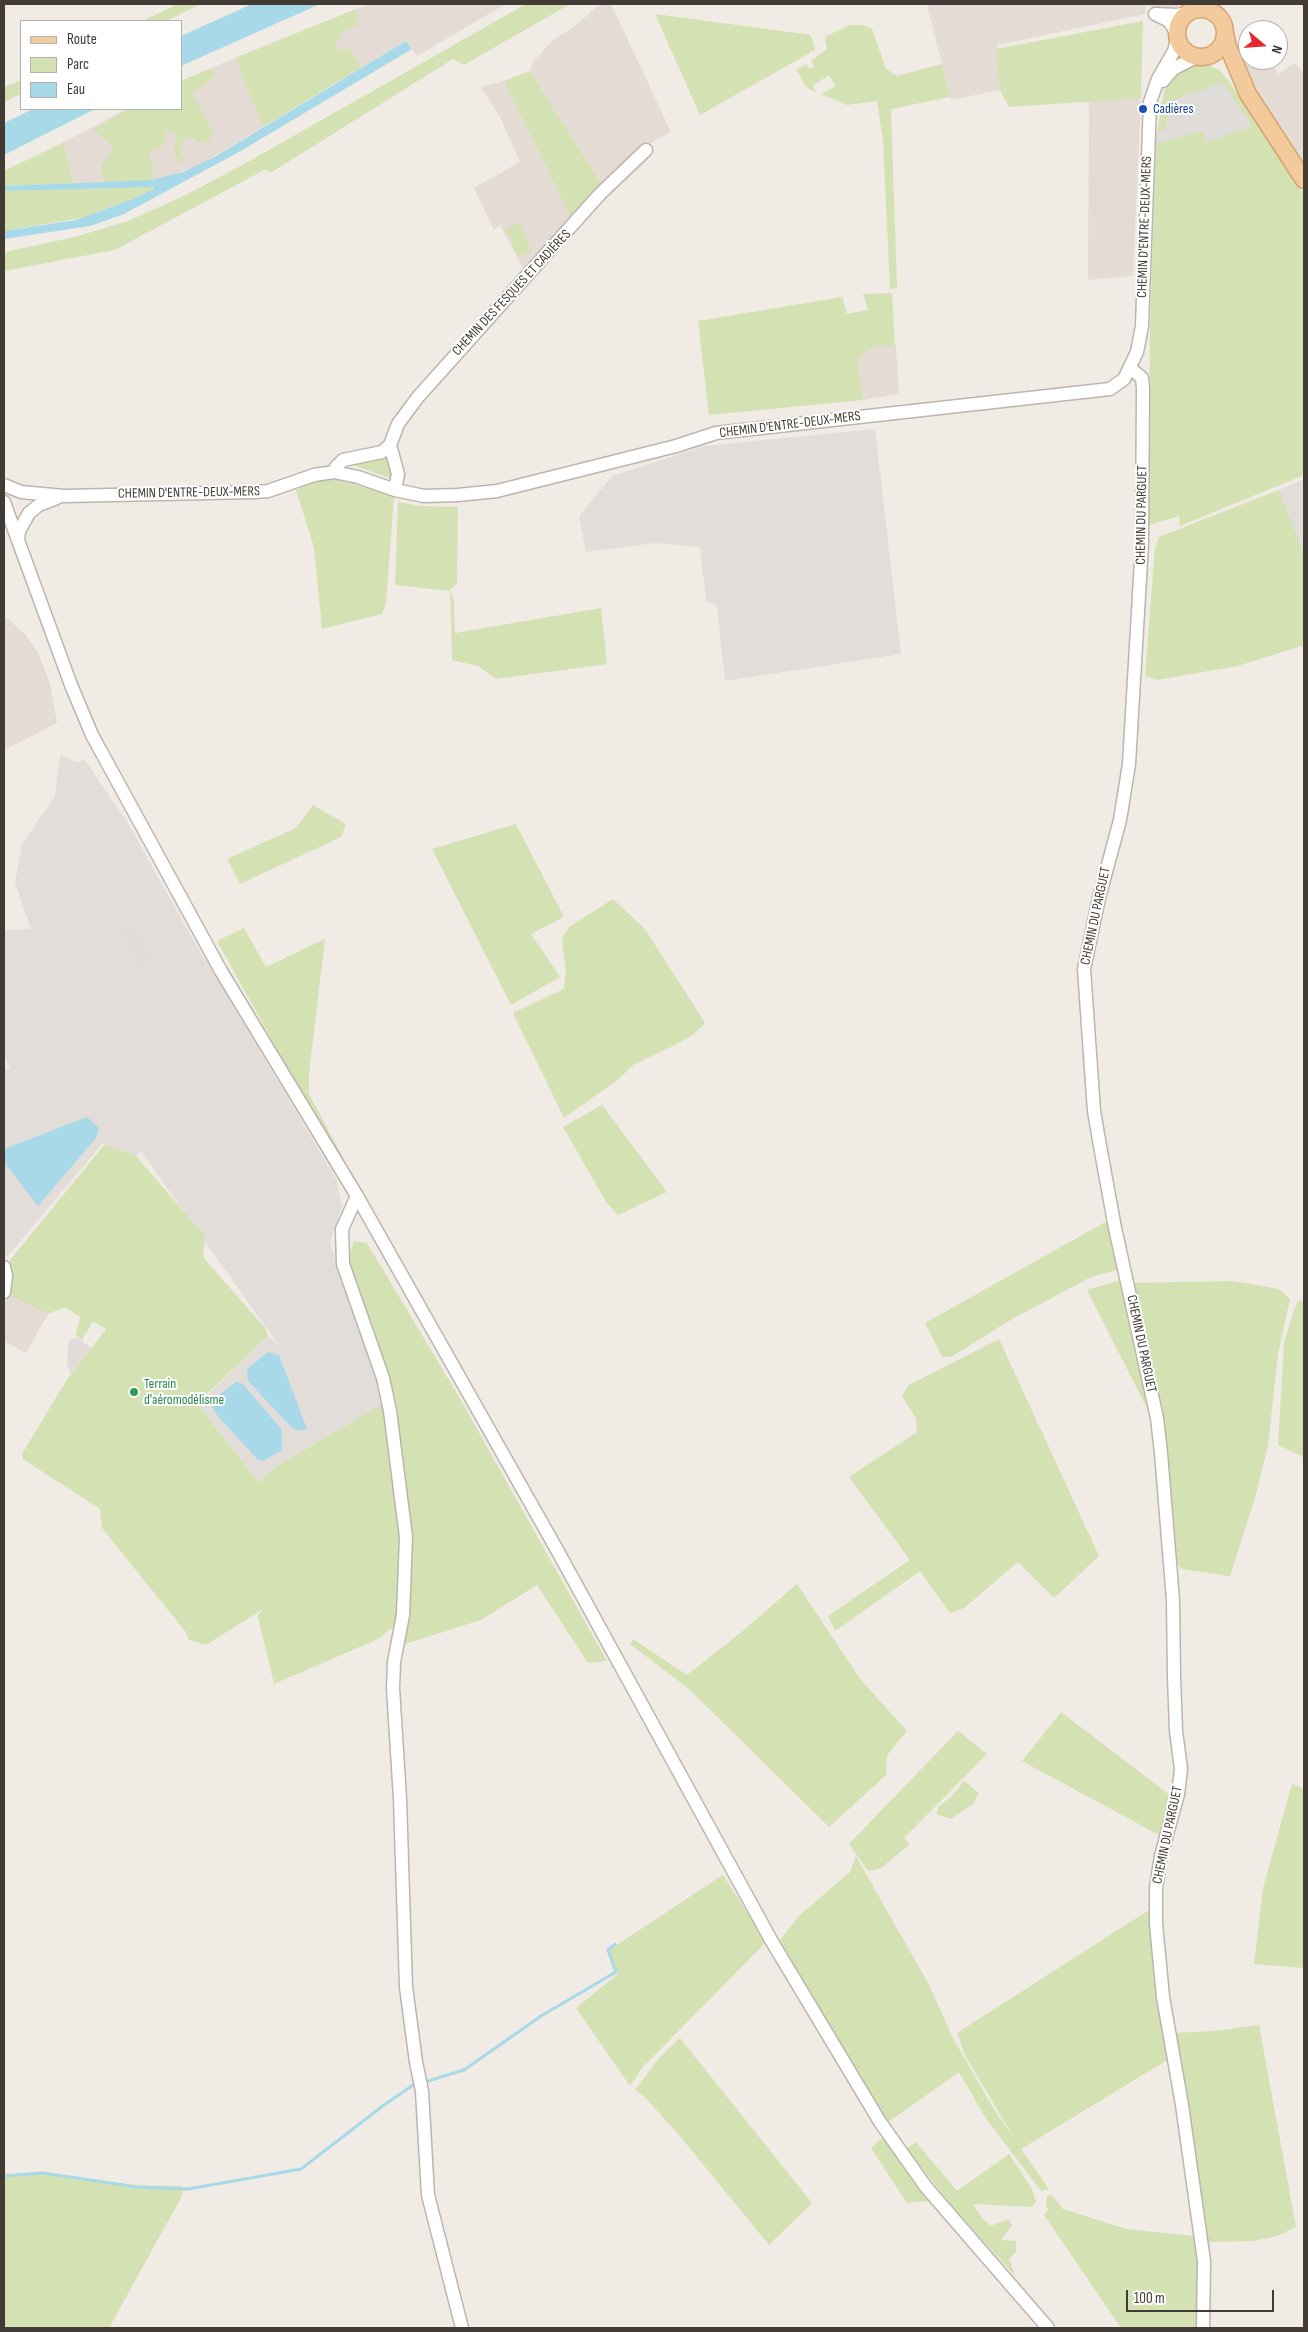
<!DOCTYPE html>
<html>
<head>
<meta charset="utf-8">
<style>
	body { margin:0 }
	#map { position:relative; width:1308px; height:2332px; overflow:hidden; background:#f0ebe5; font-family:"Sofia Sans Condensed",sans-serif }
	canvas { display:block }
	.frame { position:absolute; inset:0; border:5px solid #423b35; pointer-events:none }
	.legend { position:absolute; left:20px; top:20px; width:162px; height:90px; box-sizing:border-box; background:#fff; border:1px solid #b3b1ae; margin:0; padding:6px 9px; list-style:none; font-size:15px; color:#423b35 }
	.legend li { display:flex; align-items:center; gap:10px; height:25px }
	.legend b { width:25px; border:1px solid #b3b1ae }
	.north { position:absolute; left:1238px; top:20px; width:50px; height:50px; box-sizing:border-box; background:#fff; border:1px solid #b3b1ae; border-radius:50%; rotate:108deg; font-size:14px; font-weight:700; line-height:20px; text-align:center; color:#423b35 }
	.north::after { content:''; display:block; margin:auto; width:18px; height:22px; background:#e3292f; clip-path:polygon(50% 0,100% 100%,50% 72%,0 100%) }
	.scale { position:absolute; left:1126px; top:2290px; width:148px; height:22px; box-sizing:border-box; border:2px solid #423b35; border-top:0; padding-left:6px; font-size:15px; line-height:18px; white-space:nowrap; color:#423b35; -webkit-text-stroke:4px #fff; paint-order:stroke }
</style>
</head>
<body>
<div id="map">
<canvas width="1308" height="2332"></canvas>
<div class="frame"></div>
<ul class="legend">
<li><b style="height:6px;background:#f3ca9b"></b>Route</li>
<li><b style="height:14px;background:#d4e1b2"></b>Parc</li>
<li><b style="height:14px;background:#a7d9e8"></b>Eau</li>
</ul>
<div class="north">N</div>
<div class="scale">100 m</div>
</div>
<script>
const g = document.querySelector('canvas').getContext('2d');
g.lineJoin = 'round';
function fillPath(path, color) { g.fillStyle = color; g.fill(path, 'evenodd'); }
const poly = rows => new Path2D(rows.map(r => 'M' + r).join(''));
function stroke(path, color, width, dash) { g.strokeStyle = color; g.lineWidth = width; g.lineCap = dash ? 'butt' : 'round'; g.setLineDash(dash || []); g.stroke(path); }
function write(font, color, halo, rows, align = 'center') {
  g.font = font + ' "Sofia Sans Condensed",sans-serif'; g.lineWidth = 4; g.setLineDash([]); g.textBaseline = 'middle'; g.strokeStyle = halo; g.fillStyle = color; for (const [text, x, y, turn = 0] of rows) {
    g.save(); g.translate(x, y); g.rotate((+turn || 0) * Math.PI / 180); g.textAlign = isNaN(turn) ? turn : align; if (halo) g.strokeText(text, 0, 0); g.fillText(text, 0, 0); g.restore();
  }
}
fillPath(poly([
	[370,4,506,4,417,56,406,41,346,77,317,25],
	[600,4,611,4,671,132,637,151,602,185,530,71,534,61,552,41,575,26],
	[927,4,1182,4,1170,10,1146,5,1145,14,997,45,1000,90,951,100],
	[235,58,263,127,199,165,175,174,151,180,73,183,64,142,127,109,181,109,181,81],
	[1251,60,1271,60,1278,74,1295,63,1304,74,1304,167,1239,63],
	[504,81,572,220,523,268,500,225,494,230,474,188,520,162,499,115,481,87],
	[1141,98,1133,276,1088,280,1089,100],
	[876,346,896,346,899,394,863,400,857,358],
	[4,616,25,634,37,651,50,683,57,723,4,750],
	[9,1295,48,1314,26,1353,4,1341,4,1304]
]), '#e4dcd4');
fillPath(poly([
	[875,429,901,654,725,681,717,605,706,601,700,547,655,543,586,552,579,516,612,476,705,446],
	[1304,479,1304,553,1279,490],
	[60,755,77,762,85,760,129,825,184,924,336,1179,342,1206,330,1243,386,1404,343,1427,279,1465,258,1482,198,1404,268,1336,279,1346,141,1151,136,1156,103,1143,7,1257,4,1252,4,1070,10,1068,4,1055,4,930,31,929,15,883,22,844,55,796]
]), '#e3ddda');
fillPath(poly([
	[178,4,201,4,166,21,142,21],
	[526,4,570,4,464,65,453,59,272,172,264,170,126,244,114,250,4,271,4,252,75,237,128,221,186,195,246,163],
	[356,9,357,25,341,33,334,49,338,51,349,48,362,67,263,127,235,58],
	[655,14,811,35,815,50,700,115],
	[1143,21,1141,98,1009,107,1000,90,996,49],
	[849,25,863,25,872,29,886,69,897,76,942,64,950,97,891,109,897,288,890,289,883,141,877,101,847,105,821,94,836,86,829,75,813,85,816,92,807,88,796,70,807,64,809,69,815,67,811,61,827,49,825,37],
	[1192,64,1206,64,1219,70,1229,81,1304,195,1304,475,1180,526,1179,516,1149,525,1150,333,1156,140,1164,91,1174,73],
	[212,68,215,74,205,85,192,93,213,132,208,143,199,143,193,137,183,140,180,151,185,161,177,162,174,151,176,135,167,130,164,145,152,150,149,156,154,167,151,180,104,182,101,166,112,152,111,144,93,130,128,109,181,109,181,81],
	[530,71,602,185,572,220,504,81],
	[21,80,21,94,4,102,4,87],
	[64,142,73,183,4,186,4,171],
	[153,187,154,189,130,200,81,218,4,231,4,191],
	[520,223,532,251,518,257,506,228],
	[892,293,895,346,876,346,857,358,863,400,709,415,698,321,842,297,847,314,868,310,863,294],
	[380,457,390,460,395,480,347,463],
	[336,479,394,496,386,604,382,614,322,629,314,547,296,490,320,480],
	[1279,490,1304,553,1304,645,1238,666,1157,680,1145,676,1155,548,1159,537],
	[398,502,419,506,458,507,457,583,450,591,454,601,455,633,601,608,607,664,496,679,478,666,452,660,450,591,395,585],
	[313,805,346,824,341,837,240,884,227,859,296,828],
	[516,824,564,917,531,934,560,977,511,1005,432,849],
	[613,899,645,929,705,1023,694,1034,677,1044,633,1065,619,1079,564,1118,513,1013,564,989,566,971,562,939,569,927],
	[244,928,266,967,325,939,309,1074,309,1094,343,1158,340,1162,217,941],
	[602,1105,667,1192,618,1215,606,1202,563,1127],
	[105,1144,136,1156,205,1236,203,1257,265,1328,268,1336,197,1403,258,1482,279,1465,343,1427,378,1407,386,1404,403,1534,398,1623,378,1639,274,1684,258,1616,263,1609,206,1645,189,1640,185,1631,102,1528,100,1509,23,1459,22,1454,66,1381,106,1329,93,1321,82,1340,76,1335,80,1317,65,1307,48,1314,9,1295,10,1260],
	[1109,1220,1118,1270,1091,1277,1012,1319,951,1357,942,1357,925,1323],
	[354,1241,367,1243,459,1397,607,1661,588,1663,537,1585,481,1620,405,1644,409,1535,395,1406,347,1260],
	[1121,1280,1152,1418,1087,1290],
	[1233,1281,1279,1289,1290,1299,1278,1354,1268,1446,1255,1498,1230,1576,1182,1569,1175,1561,1131,1283],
	[1299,1300,1304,1302,1304,1457,1278,1445,1284,1343,1295,1307],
	[999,1339,1099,1556,1054,1598,1018,1562,964,1608,950,1613,920,1571,835,1631,828,1616,910,1560,849,1477,917,1432,916,1418,902,1396,909,1385],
	[797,1584,861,1680,907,1731,887,1755,886,1775,829,1827,689,1689,630,1644,633,1639,687,1675,739,1634],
	[1061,1712,1171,1796,1161,1836,1022,1761],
	[958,1731,987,1754,904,1838,910,1844,880,1869,868,1871,849,1844],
	[964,1781,979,1793,973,1804,951,1819,936,1814,939,1806,951,1797],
	[1292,1784,1304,1789,1304,1968,1254,1964,1263,1888],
	[856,1856,928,1983,953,2038,993,2108,1014,2138,965,2055,957,2033,1149,1910,1155,1970,1169,2059,1021,2149,1049,2189,1041,2191,985,2117,959,2072,887,2123,867,2095,780,1940,799,1916,850,1872],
	[723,1875,766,1942,642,2068,630,2086,576,2008,618,1974,609,1950],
	[1259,2025,1296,2227,1277,2236,1253,2241,1210,2242,1207,2244,1174,2033,1215,2031],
	[680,2038,812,2203,769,2245,679,2135,643,2095,635,2090,659,2058],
	[883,2137,928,2201,907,2203,871,2148],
	[916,2142,957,2191,1009,2154,1032,2189,1036,2202,1031,2207,973,2204,982,2218,991,2226,1008,2219,1012,2225,1001,2240,1016,2241,1016,2252,1009,2259,1015,2276,952,2206,907,2149],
	[43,2172,82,2180,149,2186,181,2186,183,2194,109,2328,4,2328,4,2174],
	[1051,2194,1063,2209,1126,2229,1194,2236,1199,2264,1198,2328,1121,2328,1044,2215,1048,2210,1046,2204,1047,2196]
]), '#d4e1b2');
fillPath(poly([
	[1223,82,1252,126,1206,143,1203,131,1153,144,1154,132,1166,129,1168,102],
	[132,928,150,962,142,966,123,932],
	[77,1337,91,1348,72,1374,67,1367,68,1348,69,1341]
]), '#dfdcda');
fillPath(poly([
	[252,4,320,4,181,66,181,36],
	[406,41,412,49,239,152,124,214,90,226,4,239,4,231,76,220,130,200,154,189,153,187,4,191,4,186,151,180,183,172,216,156],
	[33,109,95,109,4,155,4,123],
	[87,1117,99,1128,96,1138,38,1206,4,1162,4,1149],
	[268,1352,279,1355,307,1429,300,1431,292,1428,248,1381,247,1369],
	[236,1382,243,1384,282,1430,282,1450,263,1461,257,1459,217,1415,211,1405,213,1400]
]), '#a7d9e8');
stroke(poly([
	[428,2081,464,2070,541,2016,616,1972,608,1950,615,1944],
	[4,2176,43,2173,137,2187,188,2189,301,2169,384,2105,416,2083]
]), '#a7d9e8', 3);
const minor = poly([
	[1155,14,1177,15,1187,13],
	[1157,15,1169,21,1176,32],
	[1163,81,1173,69,1196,57],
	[1130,368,1142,378,1143,388,1142,544,1129,764,1120,820,1099,898,1084,969,1094,1111,1100,1146,1115,1228,1157,1418,1161,1453,1173,1600,1174,1677,1176,1731,1181,1769,1178,1794,1161,1856,1156,1888,1156,1924,1163,1997,1182,2105,1204,2261,1203,2328],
	[390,445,398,424,418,397,600,194,646,150],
	[334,472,336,467,343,460,382,452,390,445,398,474,395,490],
	[4,485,21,492,64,496,255,492,268,491,314,475,334,472,358,477,395,490,424,496,458,495,497,491,676,446,716,433,1110,389,1124,379,1137,352,1142,326,1150,102,1158,79,1174,51,1177,40],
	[4,502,71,685,92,735,221,971,357,1196,556,1548,771,1940,880,2122,926,2187,1048,2328],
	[18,540,19,531,29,513,39,505,57,498],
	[357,1196,342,1229,343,1264,383,1378,390,1411,406,1537,403,1615,394,1662,393,1688,400,1799,406,1987,416,2062,422,2091,428,2195,462,2328],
	[4,1267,6,1276,4,1292]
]);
const major = poly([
	'1177 33a24 24 0 1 1 48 0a24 24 0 1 1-48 0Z',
	[1225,33,1228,47,1248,94,1304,180]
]);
stroke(minor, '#beb4ac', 15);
stroke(major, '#d6a46d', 19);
stroke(minor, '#fff', 12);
stroke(major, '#f3ca9b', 16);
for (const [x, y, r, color] of [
	[1143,109,5,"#1a4fb4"],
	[134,1392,5,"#2e9e5b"]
]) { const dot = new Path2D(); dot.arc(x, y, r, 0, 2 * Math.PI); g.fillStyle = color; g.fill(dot); stroke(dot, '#fff', 2); }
write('14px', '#164399', '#fff', [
	["Cadières",1153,109]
], 'left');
write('14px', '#423b35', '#fff', [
	["CHEMIN D'ENTRE-DEUX-MERS",1145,227,-88],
	["CHEMIN DES FESQUES ET CADIÈRES",512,293,-47],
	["CHEMIN D'ENTRE-DEUX-MERS",790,425,-7],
	["CHEMIN D'ENTRE-DEUX-MERS",189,493,-1],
	["CHEMIN DU PARGUET",1142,515,-89],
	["CHEMIN DU PARGUET",1096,916,-78],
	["CHEMIN DU PARGUET",1141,1344,78],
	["CHEMIN DU PARGUET",1168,1835,-78]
]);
write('14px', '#27864d', '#fff', [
	["Terrain",144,1384],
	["d'aéromodélisme",144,1400]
], 'left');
</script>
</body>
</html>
